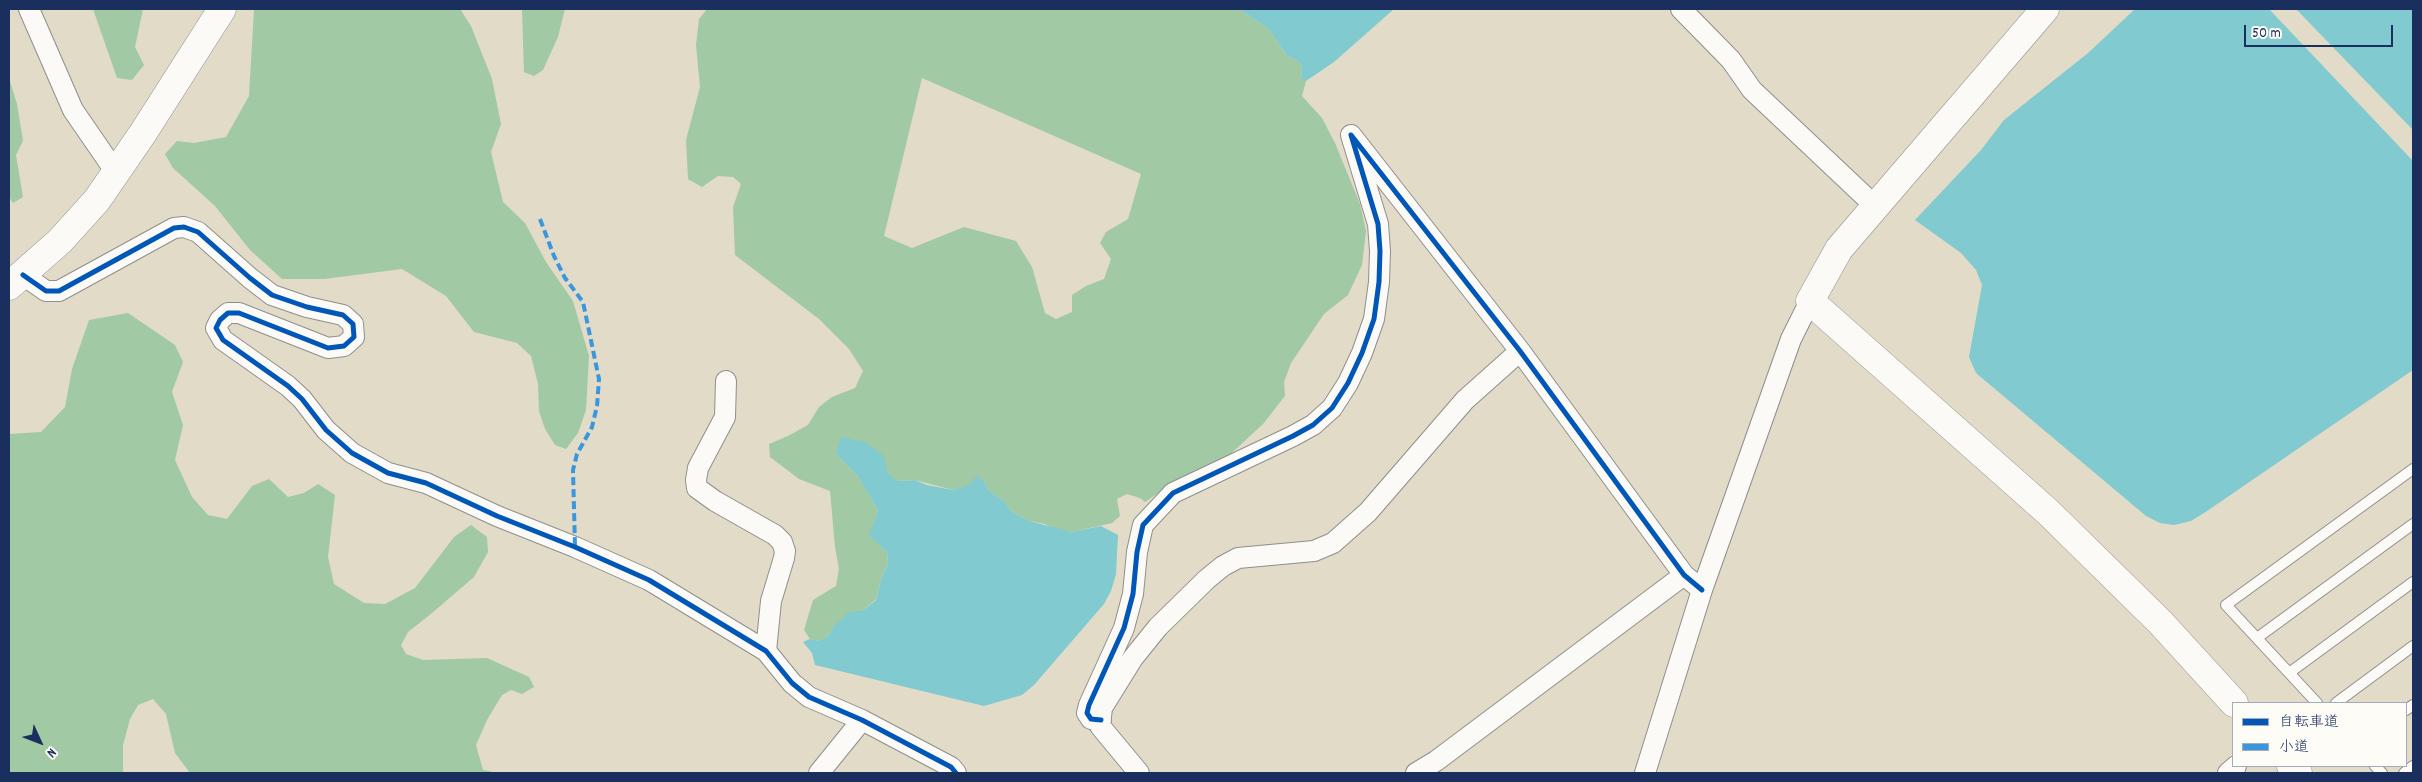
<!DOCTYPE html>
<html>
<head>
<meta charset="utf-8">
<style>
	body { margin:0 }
	#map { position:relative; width:2422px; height:782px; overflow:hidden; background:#e2dbc8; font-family:Dekko,"Klee One",sans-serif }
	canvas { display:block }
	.frame { position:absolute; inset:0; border:10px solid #1b2f5e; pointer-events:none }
	.legend { position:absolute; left:2232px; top:702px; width:175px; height:65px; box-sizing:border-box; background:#fdfcf7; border:1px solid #a3aaba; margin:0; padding:6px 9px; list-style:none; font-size:15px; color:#1b2f5e }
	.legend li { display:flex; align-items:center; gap:10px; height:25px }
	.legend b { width:25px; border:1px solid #a3aaba }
	.north { position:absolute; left:15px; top:717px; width:50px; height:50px; -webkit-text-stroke:4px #fdfcf7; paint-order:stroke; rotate:133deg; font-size:14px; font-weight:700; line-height:20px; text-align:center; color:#1b2f5e }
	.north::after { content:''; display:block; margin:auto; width:18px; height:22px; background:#1b2f5e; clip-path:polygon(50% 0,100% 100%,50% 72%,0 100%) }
	.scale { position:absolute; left:2244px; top:25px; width:149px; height:22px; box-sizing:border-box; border:2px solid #1b2f5e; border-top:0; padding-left:6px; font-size:15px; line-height:18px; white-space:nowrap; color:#1b2f5e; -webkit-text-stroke:4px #fdfcf7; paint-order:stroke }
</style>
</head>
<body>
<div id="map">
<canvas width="2422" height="782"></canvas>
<div class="frame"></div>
<ul class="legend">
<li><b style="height:6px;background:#0057b8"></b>自転車道</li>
<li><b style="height:6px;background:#3a97de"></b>小道</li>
</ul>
<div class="north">N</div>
<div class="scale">50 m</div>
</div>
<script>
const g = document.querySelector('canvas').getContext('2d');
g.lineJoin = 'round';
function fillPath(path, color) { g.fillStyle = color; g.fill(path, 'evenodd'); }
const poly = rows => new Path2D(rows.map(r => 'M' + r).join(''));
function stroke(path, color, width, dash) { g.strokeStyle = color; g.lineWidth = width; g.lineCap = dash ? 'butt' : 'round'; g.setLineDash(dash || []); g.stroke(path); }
fillPath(poly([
	[93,9,143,9,135,47,144,65,132,80,117,78],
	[254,9,460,9,471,26,492,79,501,124,491,152,503,202,525,223,546,262,573,301,589,356,586,410,578,433,566,449,555,445,545,429,539,411,538,384,531,356,517,343,474,332,446,296,402,269,324,279,282,279,250,250,215,206,173,168,165,154,177,141,194,143,226,137,249,96],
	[522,9,565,9,558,37,543,70,534,76,524,72],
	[707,9,1239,9,1269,29,1287,56,1297,60,1302,67,1301,77,1306,81,1302,96,1322,118,1335,143,1360,204,1366,231,1362,265,1348,295,1324,314,1291,363,1284,382,1285,396,1263,424,1222,462,1183,476,1145,502,1140,498,1127,494,1117,499,1120,516,1112,523,1072,532,1055,529,1045,524,1029,521,1011,511,1004,501,988,490,984,481,953,490,915,480,896,481,887,472,836,454,858,476,878,511,870,535,887,552,888,564,881,579,876,599,862,611,832,628,829,636,819,641,810,639,804,630,813,600,836,586,839,569,835,547,830,491,799,479,770,457,769,444,788,436,808,425,819,407,832,397,855,388,863,371,849,349,819,319,735,255,733,207,741,184,733,177,718,176,702,187,688,179,686,140,700,87,696,45,699,19],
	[922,78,1141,174,1128,219,1106,232,1100,243,1111,259,1104,279,1086,286,1072,295,1072,312,1056,319,1045,313,1032,267,1016,241,964,227,912,248,884,236],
	[9,78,17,104,23,141,16,155,23,197,13,203,9,197],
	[128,313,175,345,183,362,172,392,183,425,175,460,192,497,208,515,227,519,252,486,269,479,288,497,304,493,318,484,335,495,328,557,334,584,364,603,385,604,415,588,454,537,471,525,487,537,488,552,474,577,432,613,408,632,401,645,406,654,423,660,487,658,529,677,534,687,522,694,511,690,502,695,487,720,476,745,483,770,498,773,190,773,175,753,166,714,153,699,138,705,130,719,123,745,123,773,9,773,9,434,41,432,65,407,72,369,89,320]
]), '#a1c9a3');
fillPath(poly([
	[1239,9,1394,9,1334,62,1306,81,1301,78,1302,67,1297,60,1287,56,1269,29],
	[2135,9,2269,9,2413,161,2413,370,2207,511,2191,521,2174,525,2160,523,2146,516,1976,373,1969,357,1982,285,1976,270,1961,253,1915,220,1981,150,2004,120,2088,53],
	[2296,9,2413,9,2413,130],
	[841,437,865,442,884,456,887,472,897,481,915,480,927,485,953,490,968,485,977,476,984,481,988,490,1004,501,1011,511,1029,521,1072,532,1101,526,1118,535,1116,574,1111,591,1104,604,1034,685,1022,695,984,706,815,665,812,653,803,642,810,639,819,641,829,636,832,628,849,612,862,611,876,600,881,579,888,564,887,552,869,535,878,511,858,476,836,454]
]), '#81cacf');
const lane = poly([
	[2257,638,2413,524],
	[2289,673,2413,582],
	[2317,703,2226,605,2413,469],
	[2336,703,2413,646],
	[2406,710,2413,705],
	[2375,766,2382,773],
	[2404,773,2413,766]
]);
const street = poly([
	[29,9,73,110,117,174],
	[1681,9,1731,60,1752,90,1875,206],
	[23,275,46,291,59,291,174,228,184,227,198,232,250,278,272,295,307,307,343,315,353,324,354,337,344,346,328,348,239,313,228,313,220,320,216,328,223,340,288,386,302,399,326,430,352,453,388,473,426,483,497,516,575,547,649,580,766,651,792,683,809,697,862,720,951,767,956,773],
	[726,381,725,417,698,468,696,480,697,488,715,501,775,535,782,542,785,551,784,558,771,601,766,651],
	[1101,720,1091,719,1087,713,1089,705,1124,628,1133,594,1137,552,1143,525,1173,493,1293,436,1313,425,1332,408,1348,383,1362,353,1374,319,1379,282,1380,251,1378,224,1351,135,1520,351,1684,575,1702,590],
	[819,773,862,720],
	[1139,773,1100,726,1102,708,1133,658,1158,627,1207,579,1223,566,1238,558,1314,551,1333,543,1368,512,1465,400,1520,351],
	[1416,773,1436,761,1684,575],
	[1645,773,1702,590,1791,339,1810,301],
	[2228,773,2236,766]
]);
const secondary = poly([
	[2045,9,1839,249,1810,301,2048,512,2161,623,2234,703],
	[9,286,60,241,97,200,143,133,222,9],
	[2291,766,2298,773]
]);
stroke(lane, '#8e8f8d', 12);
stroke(street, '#8e8f8d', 22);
stroke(secondary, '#8e8f8d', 29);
stroke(lane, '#fbfaf7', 10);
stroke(street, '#fbfaf7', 20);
stroke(secondary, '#fbfaf7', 28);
stroke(poly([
	[540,219,554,256,565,278,583,302,599,379,597,406,592,427,577,454,573,470,575,547]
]), '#3a97de', 4, [8, 4]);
stroke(poly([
	[23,275,46,291,59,291,174,228,184,227,198,232,250,278,272,295,307,307,343,315,353,324,354,337,344,346,328,348,239,313,228,313,220,320,216,328,223,340,288,386,302,399,326,430,352,453,388,473,426,483,497,516,575,547,649,580,766,651,792,683,809,697,862,720,951,767,956,773],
	[1101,720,1091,719,1087,713,1089,705,1124,628,1133,594,1137,552,1143,525,1173,493,1293,436,1313,425,1332,408,1348,383,1362,353,1374,319,1379,282,1380,251,1378,224,1351,135,1520,351,1684,575,1702,590]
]), '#0057b8', 5);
</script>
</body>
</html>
